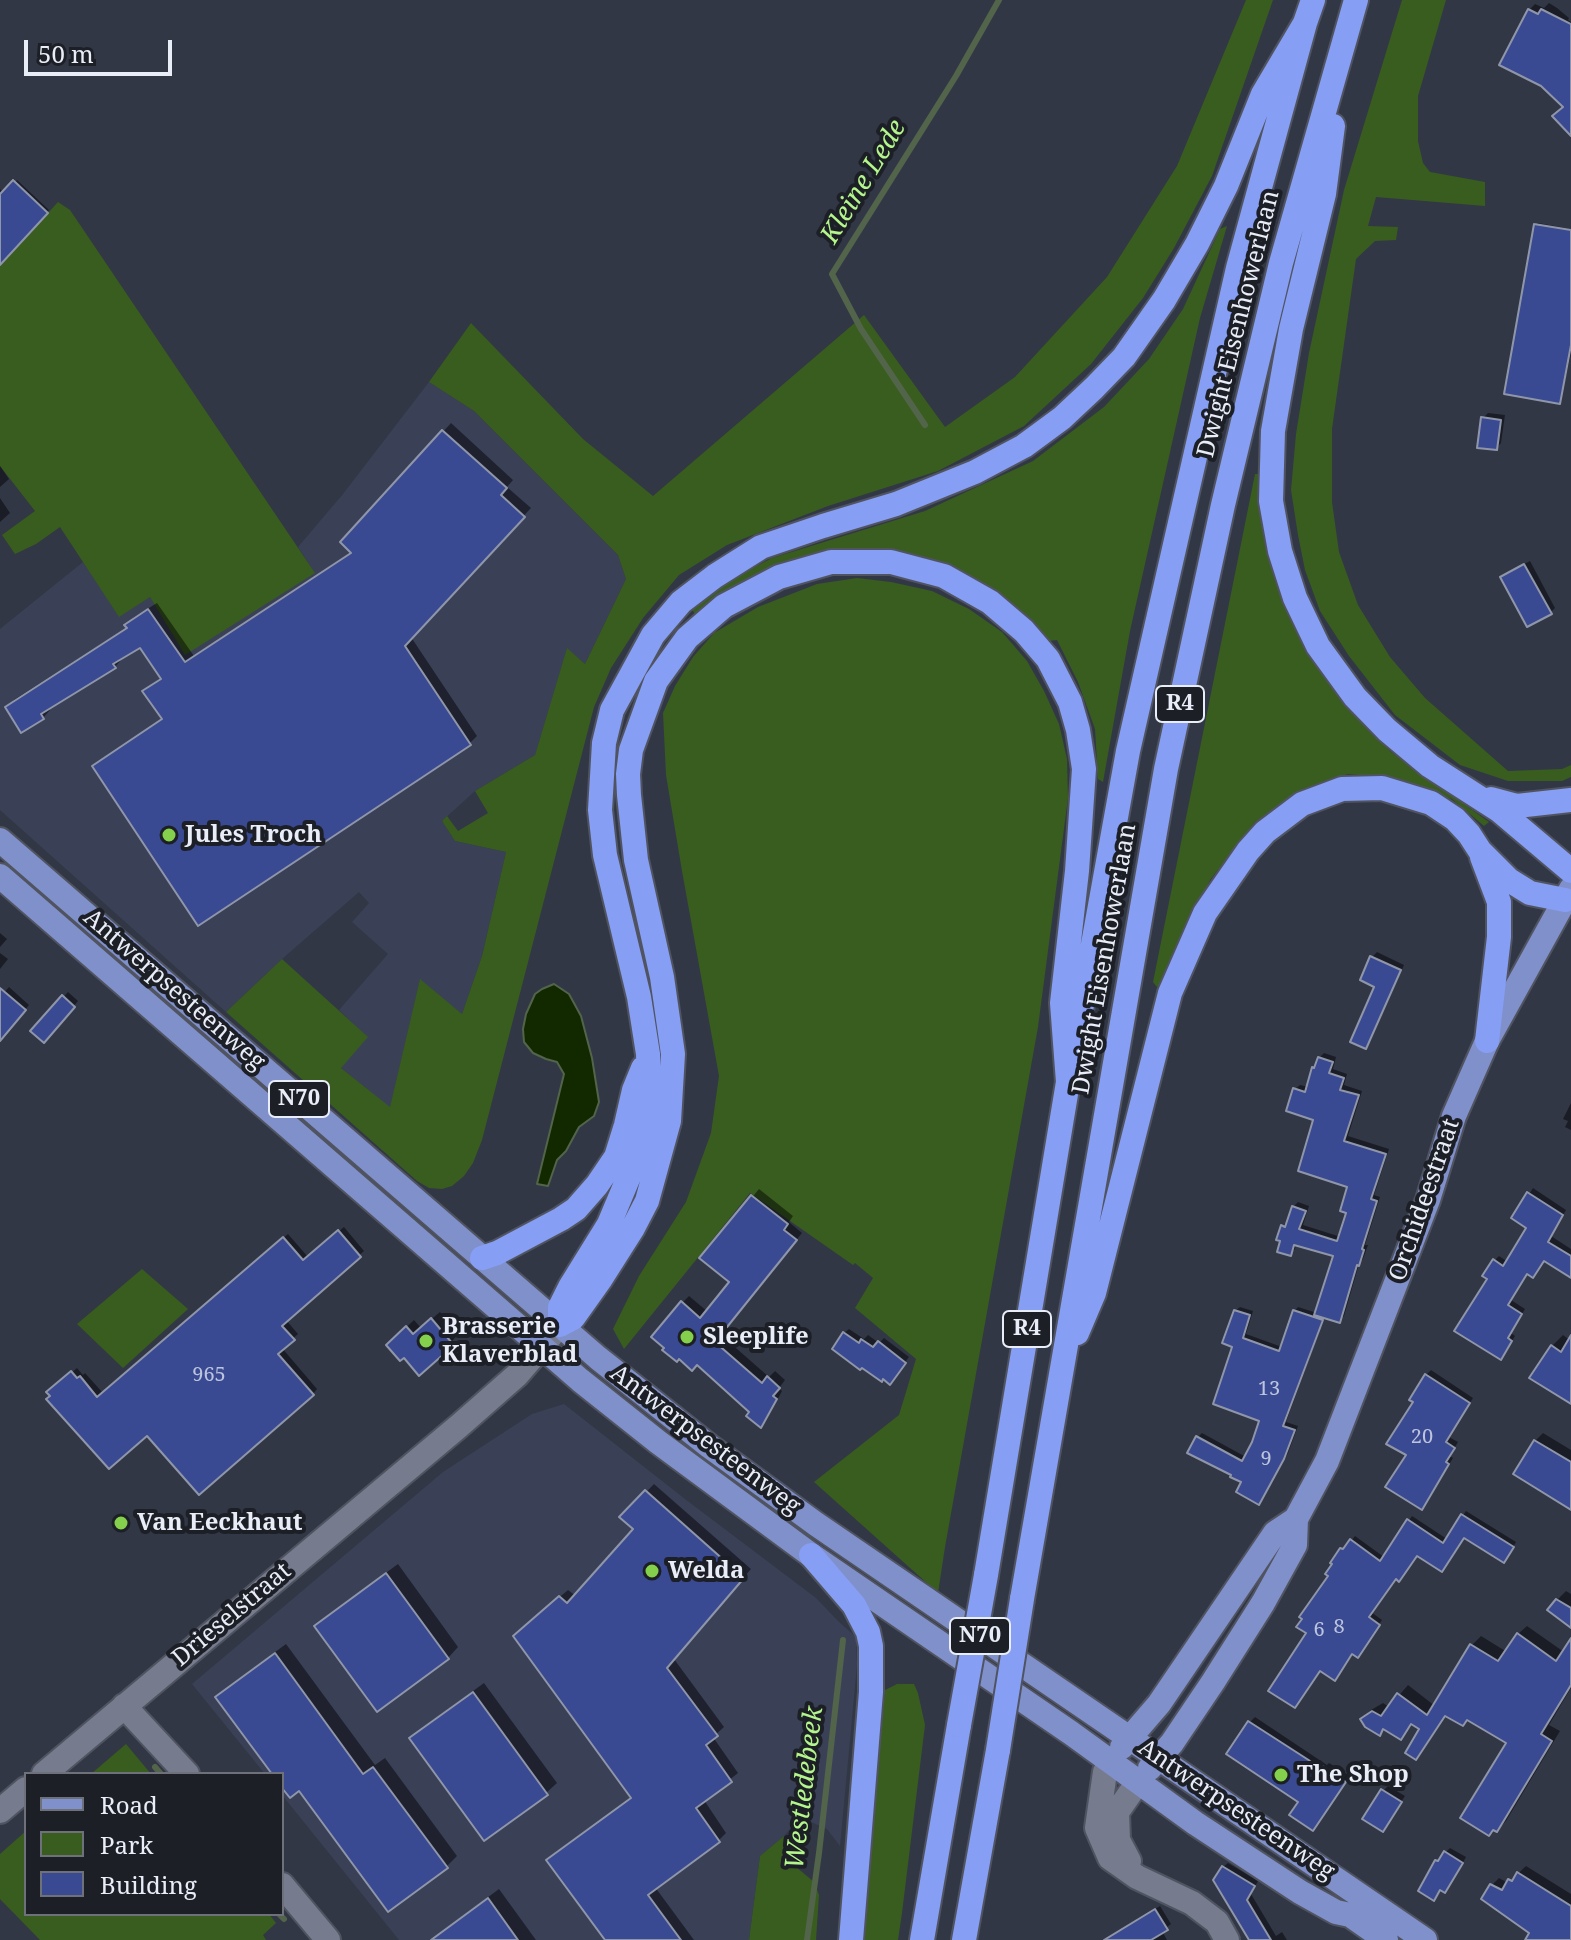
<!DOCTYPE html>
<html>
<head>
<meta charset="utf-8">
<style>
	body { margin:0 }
	#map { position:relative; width:1571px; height:1940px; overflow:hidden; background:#323746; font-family:"Noto Serif",serif }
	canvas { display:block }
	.legend { position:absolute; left:24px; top:1772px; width:260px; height:144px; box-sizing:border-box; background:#1c1f26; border:2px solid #6e717a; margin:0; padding:10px 14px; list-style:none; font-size:24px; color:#e9edf7 }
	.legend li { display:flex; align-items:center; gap:16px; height:40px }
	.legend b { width:40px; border:2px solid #6e717a }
	.scale { position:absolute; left:24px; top:40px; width:148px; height:36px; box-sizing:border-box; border:4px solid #e9edf7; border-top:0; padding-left:10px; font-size:24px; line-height:28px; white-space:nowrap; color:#e9edf7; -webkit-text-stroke:6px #1c1f26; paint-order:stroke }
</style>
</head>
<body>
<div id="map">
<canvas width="1571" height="1940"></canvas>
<ul class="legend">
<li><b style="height:10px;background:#8090cb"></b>Road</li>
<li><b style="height:22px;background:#395d1e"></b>Park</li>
<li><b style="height:22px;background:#394a92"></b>Building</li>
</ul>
<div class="scale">50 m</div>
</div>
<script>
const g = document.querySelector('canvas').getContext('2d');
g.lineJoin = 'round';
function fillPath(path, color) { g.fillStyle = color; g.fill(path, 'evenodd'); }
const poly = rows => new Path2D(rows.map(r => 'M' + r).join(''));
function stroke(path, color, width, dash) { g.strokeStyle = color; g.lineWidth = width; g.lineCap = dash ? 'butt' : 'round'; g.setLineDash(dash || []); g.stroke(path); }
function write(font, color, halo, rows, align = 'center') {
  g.font = font + ' "Noto Serif",serif'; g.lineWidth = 8; g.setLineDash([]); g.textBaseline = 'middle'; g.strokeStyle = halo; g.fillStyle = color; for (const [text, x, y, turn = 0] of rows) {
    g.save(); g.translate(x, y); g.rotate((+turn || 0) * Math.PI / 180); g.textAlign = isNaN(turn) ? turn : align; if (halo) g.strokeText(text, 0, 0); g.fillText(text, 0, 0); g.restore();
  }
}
fillPath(poly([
	[429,382,474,411,618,555,626,579,585,664,567,649,535,755,475,791,442,821,455,841,506,852,482,956,462,1014,420,980,390,1108,340,1067,367,1037,339,1010,388,954,352,922,369,903,359,892,282,959,226,1012,0,810,0,629,83,562,119,616,150,597,185,654,314,572,298,547,343,494],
	[564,1404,685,1499,816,1598,838,1621,856,1637,857,1665,840,1846,827,1829,809,1821,794,1824,784,1836,760,1856,749,1940,399,1940,282,1795,282,1774,265,1774,192,1684,443,1472,532,1414]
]), '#3a4157');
fillPath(poly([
	[1246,0,1273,0,1212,176,1174,248,1143,298,1091,364,1024,426,938,471,828,506,727,545,679,575,643,618,611,668,594,707,482,1140,473,1163,464,1176,452,1186,442,1189,429,1188,417,1181,226,1012,282,959,368,1037,341,1068,390,1107,420,979,462,1014,482,956,506,852,455,841,442,821,447,816,458,831,488,813,475,791,535,755,567,648,585,664,626,579,618,555,474,411,429,382,471,323,583,439,653,496,864,315,945,427,1015,377,1107,277,1177,166],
	[1402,0,1446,0,1418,96,1418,141,1423,163,1430,172,1485,182,1485,206,1376,197,1368,226,1398,227,1396,240,1375,241,1356,259,1332,429,1332,502,1339,552,1358,605,1390,657,1425,698,1508,771,1562,769,1571,765,1571,777,1562,781,1508,781,1460,765,1395,715,1349,656,1320,611,1305,570,1298,535,1291,490,1296,434,1309,353,1344,190],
	[58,202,70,210,315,573,185,655,150,597,119,617,60,527,36,544,15,554,2,535,35,511,0,466,0,266],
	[1227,226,1200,318,1130,631,1103,782,1098,779,1095,729,1078,682,1057,640,1049,641,1036,626,951,567,927,558,882,551,851,548,800,558,770,569,722,595,695,614,690,607,715,588,772,558,925,511,1033,461,1104,407,1149,359,1183,309,1220,229],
	[1255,474,1260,474,1270,563,1281,598,1301,640,1334,691,1359,720,1391,752,1489,822,1484,826,1452,799,1410,784,1370,776,1348,774,1318,784,1288,799,1255,822,1210,880,1169,971,1162,985,1157,987,1153,982],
	[857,578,891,582,932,591,969,609,1002,632,1027,661,1044,691,1059,724,1067,759,1068,798,1038,1027,945,1547,938,1593,814,1482,899,1415,916,1359,855,1308,873,1278,855,1263,853,1265,750,1193,624,1349,613,1329,639,1276,686,1202,711,1133,719,1076,682,871,666,775,663,713,675,686,693,657,714,633,758,607,817,584],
	[142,1269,188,1309,123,1368,77,1324],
	[897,1684,914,1684,918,1693,925,1725,902,1913,898,1940,862,1940,885,1690],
	[126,1744,151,1774,91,1774],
	[26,1831,26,1914,269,1914,276,1923,263,1935,266,1940,40,1940,0,1899,0,1854],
	[784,1836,783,1856,814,1882,819,1895,816,1940,749,1940,760,1856]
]), '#395d1e');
const water = poly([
	[554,984,569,994,581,1016,592,1058,599,1102,594,1116,579,1127,566,1151,557,1160,548,1186,537,1184,564,1074,557,1062,546,1059,533,1053,524,1042,523,1029,526,1014,535,994,542,989,554,984]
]);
fillPath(water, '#122900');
stroke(water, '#52644a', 2);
fillPath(poly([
	[1549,3,1557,8,1569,18,1568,20,1571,22,1571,133,1565,106,1529,10,1535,4,1544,8],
	[17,180,49,210,0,262,0,189,4,193],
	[1538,223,1571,229,1571,354,1560,402,1536,225],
	[1488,413,1505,415,1501,443,1497,448,1483,418],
	[451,423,513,480,507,487,531,508,411,637,477,736,469,744,94,766,102,759,163,718,145,691,162,677,141,645,121,657,122,659,115,667,49,707,50,710,43,718,7,707,15,699,128,627,127,625,134,617,157,603,194,656,352,552,342,542],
	[0,466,9,479,0,487],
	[0,498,10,513,0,522],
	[1530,561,1555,608,1550,613,1502,577,1507,573],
	[0,933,7,939,0,947],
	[1377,952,1404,965,1370,1042,1366,1047,1376,986,1362,979,1372,957],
	[0,953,8,959,0,969],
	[9,987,29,1005,8,1030,0,1031,0,997],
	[68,992,78,1001,49,1036,33,1031],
	[1324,1053,1336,1057,1333,1069,1347,1074,1344,1085,1362,1091,1348,1136,1389,1149,1374,1195,1380,1197,1365,1245,1368,1245,1363,1259,1359,1264,1344,1316,1339,1321,1325,1316,1286,1422,1298,1426,1288,1453,1263,1498,1259,1502,1244,1482,1198,1437,1202,1433,1246,1457,1262,1420,1235,1346,1235,1311,1240,1307,1253,1311,1246,1334,1282,1347,1294,1312,1298,1307,1317,1313,1335,1255,1296,1244,1295,1249,1290,1254,1283,1226,1287,1222,1293,1207,1298,1202,1309,1206,1303,1225,1341,1237,1349,1212,1350,1186,1316,1118,1295,1089,1300,1085,1309,1087,1319,1058],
	[1571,1103,1571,1130,1565,1127,1568,1121,1563,1119],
	[1533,1188,1566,1210,1551,1236,1571,1249,1571,1276,1544,1259,1528,1272,1511,1300,1525,1309,1511,1333,1515,1336,1501,1358,1490,1278,1495,1260,1499,1256,1508,1262,1529,1227,1514,1218],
	[759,1189,793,1216,789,1222,802,1233,720,1334,769,1377,775,1371,785,1380,779,1388,782,1391,767,1419,761,1426,682,1303,689,1296,708,1312,732,1281,702,1258],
	[344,1227,364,1251,286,1320,298,1334,282,1348,317,1389,313,1394,148,1433,54,1388,77,1368,83,1375,85,1373,103,1393,288,1234,308,1257],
	[440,1312,458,1334,443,1352,404,1355,388,1345,414,1320,421,1328],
	[849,1329,864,1339,868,1335,879,1343,884,1338,909,1357,894,1377,844,1333],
	[1563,1335,1571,1341,1571,1401,1532,1377,1552,1346],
	[1431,1370,1473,1398,1449,1437,1458,1442,1450,1456,1453,1458,1426,1503,1422,1507,1408,1454,1415,1401,1426,1375],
	[1543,1433,1571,1450,1571,1506,1516,1474,1535,1441],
	[654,1484,751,1569,674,1659,724,1727,713,1737,738,1773,704,1800,726,1833,719,1840,655,1887,694,1940,607,1940,548,1860,556,1852,633,1797,523,1628,568,1590,576,1596,636,1529,622,1517],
	[1466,1511,1516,1542,1508,1556,1465,1536,1442,1569,1418,1554,1396,1577,1371,1612,1382,1620,1361,1651,1308,1633,1342,1549,1346,1545,1347,1546,1355,1536,1384,1557,1412,1516,1447,1539],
	[398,1564,458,1647,448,1658,317,1626,327,1616],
	[1566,1591,1571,1594,1571,1625,1557,1600],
	[1527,1626,1564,1652,1571,1642,1571,1688,1549,1725,1560,1731,1506,1821,1497,1830,1508,1742,1469,1718,1447,1714,1424,1749,1415,1758,1422,1729,1413,1723,1401,1738,1385,1728,1379,1733,1362,1719,1371,1710,1383,1703,1389,1707,1408,1685,1435,1706,1472,1645,1481,1636,1507,1652,1518,1634],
	[286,1644,375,1765,385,1758,457,1856,446,1867,300,1789,282,1784,282,1774,275,1774,218,1697,229,1686],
	[484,1683,557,1783,546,1793,412,1738,422,1728],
	[1255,1717,1327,1765,1329,1763,1350,1776,1313,1829,1301,1801,1250,1722],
	[1388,1786,1405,1796,1383,1829,1383,1791],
	[1450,1848,1466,1857,1450,1886,1445,1890,1441,1888,1433,1898,1437,1861],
	[1228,1863,1258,1881,1251,1894,1276,1936,1282,1932,1287,1940,1251,1940,1223,1867],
	[1526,1866,1571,1894,1571,1940,1545,1940,1492,1885,1499,1878,1508,1883],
	[499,1889,536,1940,433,1940,441,1932],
	[1160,1906,1171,1924,1162,1931,1167,1940,1120,1940,1121,1930]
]), '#0007');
stroke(poly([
	[925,425,861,329,832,274,956,76,999,0],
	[155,1767,161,1774],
	[279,1914,284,1919],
	[807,1940,819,1853,843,1640]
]), '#52644a', 6);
const building = poly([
	[1528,9,1538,14,1541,9,1571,24,1571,136,1552,116,1563,107,1541,86,1499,65,1528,9],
	[13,180,48,213,0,265,0,194,13,180],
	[1534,224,1571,230,1571,345,1560,404,1504,394,1534,224],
	[1481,417,1501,420,1497,450,1477,448,1481,417],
	[442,430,507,488,501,495,525,517,405,646,471,745,198,926,92,766,162,719,142,691,161,679,140,648,113,664,116,668,41,714,44,719,21,733,5,707,127,628,124,625,148,609,185,662,351,553,340,542,442,430],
	[1524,564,1552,614,1527,627,1500,577,1524,564],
	[1370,956,1401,970,1366,1049,1350,1042,1374,987,1360,980,1370,956],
	[0,988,26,1010,0,1041,0,988],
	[62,995,75,1007,44,1043,30,1031,62,995],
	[1318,1057,1333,1062,1329,1073,1344,1078,1340,1090,1359,1095,1344,1141,1386,1154,1371,1199,1377,1201,1362,1249,1364,1250,1359,1266,1357,1265,1340,1323,1314,1315,1333,1256,1294,1245,1291,1256,1277,1252,1280,1241,1276,1240,1281,1225,1285,1227,1292,1206,1306,1211,1299,1229,1337,1241,1346,1213,1340,1211,1347,1187,1298,1171,1313,1120,1286,1111,1293,1088,1305,1092,1312,1067,1314,1068,1318,1057],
	[1527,1192,1563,1215,1548,1242,1571,1256,1571,1278,1544,1261,1533,1278,1527,1274,1508,1305,1522,1314,1508,1338,1512,1341,1501,1360,1454,1331,1487,1279,1482,1276,1493,1259,1503,1266,1526,1228,1511,1218,1527,1192],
	[751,1195,788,1224,784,1230,797,1240,715,1342,762,1383,767,1376,780,1388,773,1396,777,1399,761,1428,746,1416,749,1412,697,1365,692,1371,679,1359,677,1362,662,1350,664,1348,651,1337,681,1301,700,1318,729,1282,699,1258,751,1195],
	[338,1230,361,1257,282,1326,295,1340,278,1354,314,1395,199,1495,147,1436,109,1469,46,1399,50,1396,46,1392,71,1371,77,1378,80,1376,97,1397,283,1237,303,1260,338,1230],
	[1234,1310,1250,1315,1243,1338,1279,1351,1293,1310,1323,1320,1283,1426,1295,1430,1284,1459,1259,1505,1236,1492,1241,1482,1230,1477,1231,1475,1187,1453,1196,1436,1242,1461,1252,1442,1259,1421,1213,1404,1232,1347,1222,1343,1234,1310],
	[431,1318,452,1343,443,1351,445,1353,419,1376,404,1358,400,1361,386,1345,406,1326,413,1334,431,1318],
	[843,1332,859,1343,861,1339,873,1347,878,1341,906,1363,890,1385,883,1379,882,1382,862,1368,860,1370,832,1349,843,1332],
	[1571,1335,1571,1404,1529,1378,1551,1345,1561,1352,1571,1335],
	[1425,1374,1470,1403,1446,1442,1455,1448,1446,1462,1449,1464,1422,1510,1385,1487,1406,1455,1386,1444,1413,1402,1409,1400,1425,1374],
	[1534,1440,1571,1462,1571,1510,1513,1474,1534,1440],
	[645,1490,744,1578,667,1668,718,1736,706,1745,732,1782,696,1808,720,1842,648,1895,681,1940,605,1940,546,1860,631,1798,513,1636,559,1596,567,1603,633,1529,619,1517,645,1490],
	[1461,1514,1514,1547,1504,1563,1464,1538,1442,1572,1417,1556,1399,1582,1396,1579,1369,1617,1380,1625,1358,1658,1352,1654,1335,1681,1320,1671,1295,1708,1268,1691,1306,1633,1296,1627,1302,1619,1299,1617,1328,1576,1325,1574,1332,1564,1330,1563,1340,1548,1343,1549,1350,1539,1380,1561,1407,1519,1443,1543,1461,1514],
	[386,1573,449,1659,377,1712,314,1626,386,1573],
	[1556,1599,1571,1608,1571,1628,1547,1610,1556,1599],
	[1517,1633,1556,1661,1571,1638,1571,1685,1541,1734,1552,1741,1497,1832,1493,1830,1489,1836,1460,1818,1506,1743,1467,1720,1463,1726,1445,1716,1416,1760,1405,1753,1419,1729,1411,1724,1401,1740,1383,1729,1380,1736,1365,1727,1360,1719,1372,1711,1381,1716,1397,1693,1427,1715,1470,1644,1498,1661,1517,1633],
	[275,1653,363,1774,373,1767,448,1868,388,1912,299,1791,290,1798,282,1788,282,1774,272,1774,215,1697,275,1653],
	[473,1692,548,1795,484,1841,409,1738,473,1692],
	[1248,1721,1321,1768,1323,1766,1346,1782,1313,1831,1289,1815,1298,1802,1226,1754,1248,1721],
	[1381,1789,1402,1802,1383,1832,1362,1819,1381,1789],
	[1444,1851,1463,1863,1445,1893,1440,1890,1434,1901,1418,1891,1435,1860,1438,1861,1444,1851],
	[1222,1866,1255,1886,1247,1900,1271,1940,1249,1940,1213,1880,1222,1866],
	[1517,1872,1571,1906,1571,1940,1525,1940,1529,1933,1481,1899,1490,1884,1502,1890,1508,1879,1512,1881,1517,1872],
	[488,1898,518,1940,431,1940,488,1898],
	[1155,1909,1168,1930,1151,1940,1104,1940,1155,1909]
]);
fillPath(building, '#394a92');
stroke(building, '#9096a9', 2);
const minor = poly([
	[124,1706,187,1774],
	[1111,1761,1105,1772,1097,1828,1110,1858,1137,1877,1192,1903,1217,1922,1227,1940],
	[44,1774,459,1426,517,1375,560,1325],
	[0,1811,26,1789],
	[1129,1861,1118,1840,1117,1812,1138,1782],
	[282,1885,328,1940]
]);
const major = poly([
	[0,840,598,1358,709,1446,816,1524,1425,1940],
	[0,876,580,1380,658,1442,811,1555,1071,1733,1195,1823,1300,1892,1336,1912,1350,1915,1386,1940],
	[1122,1747,1159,1704,1275,1533,1296,1519],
	[1150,1768,1172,1743,1213,1682,1263,1603,1295,1545,1296,1519,1327,1461,1428,1200,1454,1116,1487,1041,1571,889]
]);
const highway = poly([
	[1333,126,1324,194,1291,329,1273,431,1271,501,1280,551,1295,598,1318,646,1355,697,1387,730,1430,766,1500,811,1571,871],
	[1491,799,1517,806,1571,800],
	[1482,857,1499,902,1499,937,1487,1041],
	[1068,1082,1062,1003,1077,871,1084,769,1078,730,1070,702,1048,659,1024,631,990,602,944,576,891,562,831,562,779,577,724,606,687,638,656,681,631,750,628,774,629,795,636,860,662,977,673,1054,669,1121,647,1201,633,1228,600,1280,573,1318,560,1325,560,1307,570,1287,609,1224,640,1150,649,1101,648,1054,639,997,605,855,600,810,604,743,612,710,653,635,681,602,715,576,761,547,823,526,896,504,975,472,1024,446,1062,418,1094,388,1124,357,1164,300,1197,244,1226,186,1263,94,1305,23],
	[482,1258,497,1253,561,1219,576,1209,597,1185,616,1157,626,1125,634,1090,643,1068],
	[1077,1333,1094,1293,1170,993,1205,913,1248,851,1265,832,1302,804,1342,789,1382,788,1431,803,1455,819,1469,834,1480,851,1509,880,1530,893,1565,900],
	[811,1555,854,1605,868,1632,871,1646,871,1692,851,1940],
	[986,1575,1068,1082,1128,751,1238,268,1305,23,1313,0],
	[1022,1599,1166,769,1223,505,1281,263,1356,0],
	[922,1940,959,1725],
	[964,1940,998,1750]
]);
stroke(minor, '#505461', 28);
stroke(major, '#505461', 28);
stroke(highway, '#505461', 28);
stroke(minor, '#767c8e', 24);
stroke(major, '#8090cb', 24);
stroke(highway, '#869ef4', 24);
const highwayBridge = poly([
	[959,1725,986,1575],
	[998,1750,1022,1599]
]);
stroke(highwayBridge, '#505461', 28, []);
stroke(highwayBridge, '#869ef4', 24);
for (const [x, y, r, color] of [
	[169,835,8,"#84d04d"],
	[687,1337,8,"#84d04d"],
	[426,1341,8,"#84d04d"],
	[121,1523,8,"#84d04d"],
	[652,1571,8,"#84d04d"],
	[1281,1775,8,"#84d04d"]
]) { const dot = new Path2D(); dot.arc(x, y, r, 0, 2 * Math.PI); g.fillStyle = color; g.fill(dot); stroke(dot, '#1c1f26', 3); }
write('20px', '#bdc4de', null, [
	["965",209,1375],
	["13",1269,1389],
	["20",1422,1437],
	["9",1266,1459],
	["8",1339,1627],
	["6",1319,1630]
]);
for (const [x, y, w] of [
	[1180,704,48],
	[299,1099,60],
	[1027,1329,48],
	[980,1636,60]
]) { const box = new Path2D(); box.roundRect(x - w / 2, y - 18, w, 36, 6); g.fillStyle = '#1c1f26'; g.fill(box); stroke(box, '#e9edf7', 2); }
write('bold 22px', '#e9edf7', null, [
	["R4",1180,704],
	["N70",299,1099],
	["R4",1027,1329],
	["N70",980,1636]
]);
write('24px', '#e9edf7', '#1c1f26', [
	["Dwight Eisenhowerlaan",1239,324,-76],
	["Dwight Eisenhowerlaan",1105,959,-80],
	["Antwerpsesteenweg",174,990,41],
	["Orchideestraat",1425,1200,-71],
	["Antwerpsesteenweg",705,1440,37],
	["Drieselstraat",232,1615,-40],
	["Antwerpsesteenweg",1236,1810,34]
]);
write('bold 24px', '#e9edf7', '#1c1f26', [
	["Jules Troch",185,835],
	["Brasserie",442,1327],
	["Klaverblad",442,1355],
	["Sleeplife",703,1337],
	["Van Eeckhaut",137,1523],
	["Welda",668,1571],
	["The Shop",1297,1775]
], 'left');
write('italic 26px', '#b4f58c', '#1c1f26', [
	["Kleine Lede",864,182,-59],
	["Westledebeek",805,1788,-83]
]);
</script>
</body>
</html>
